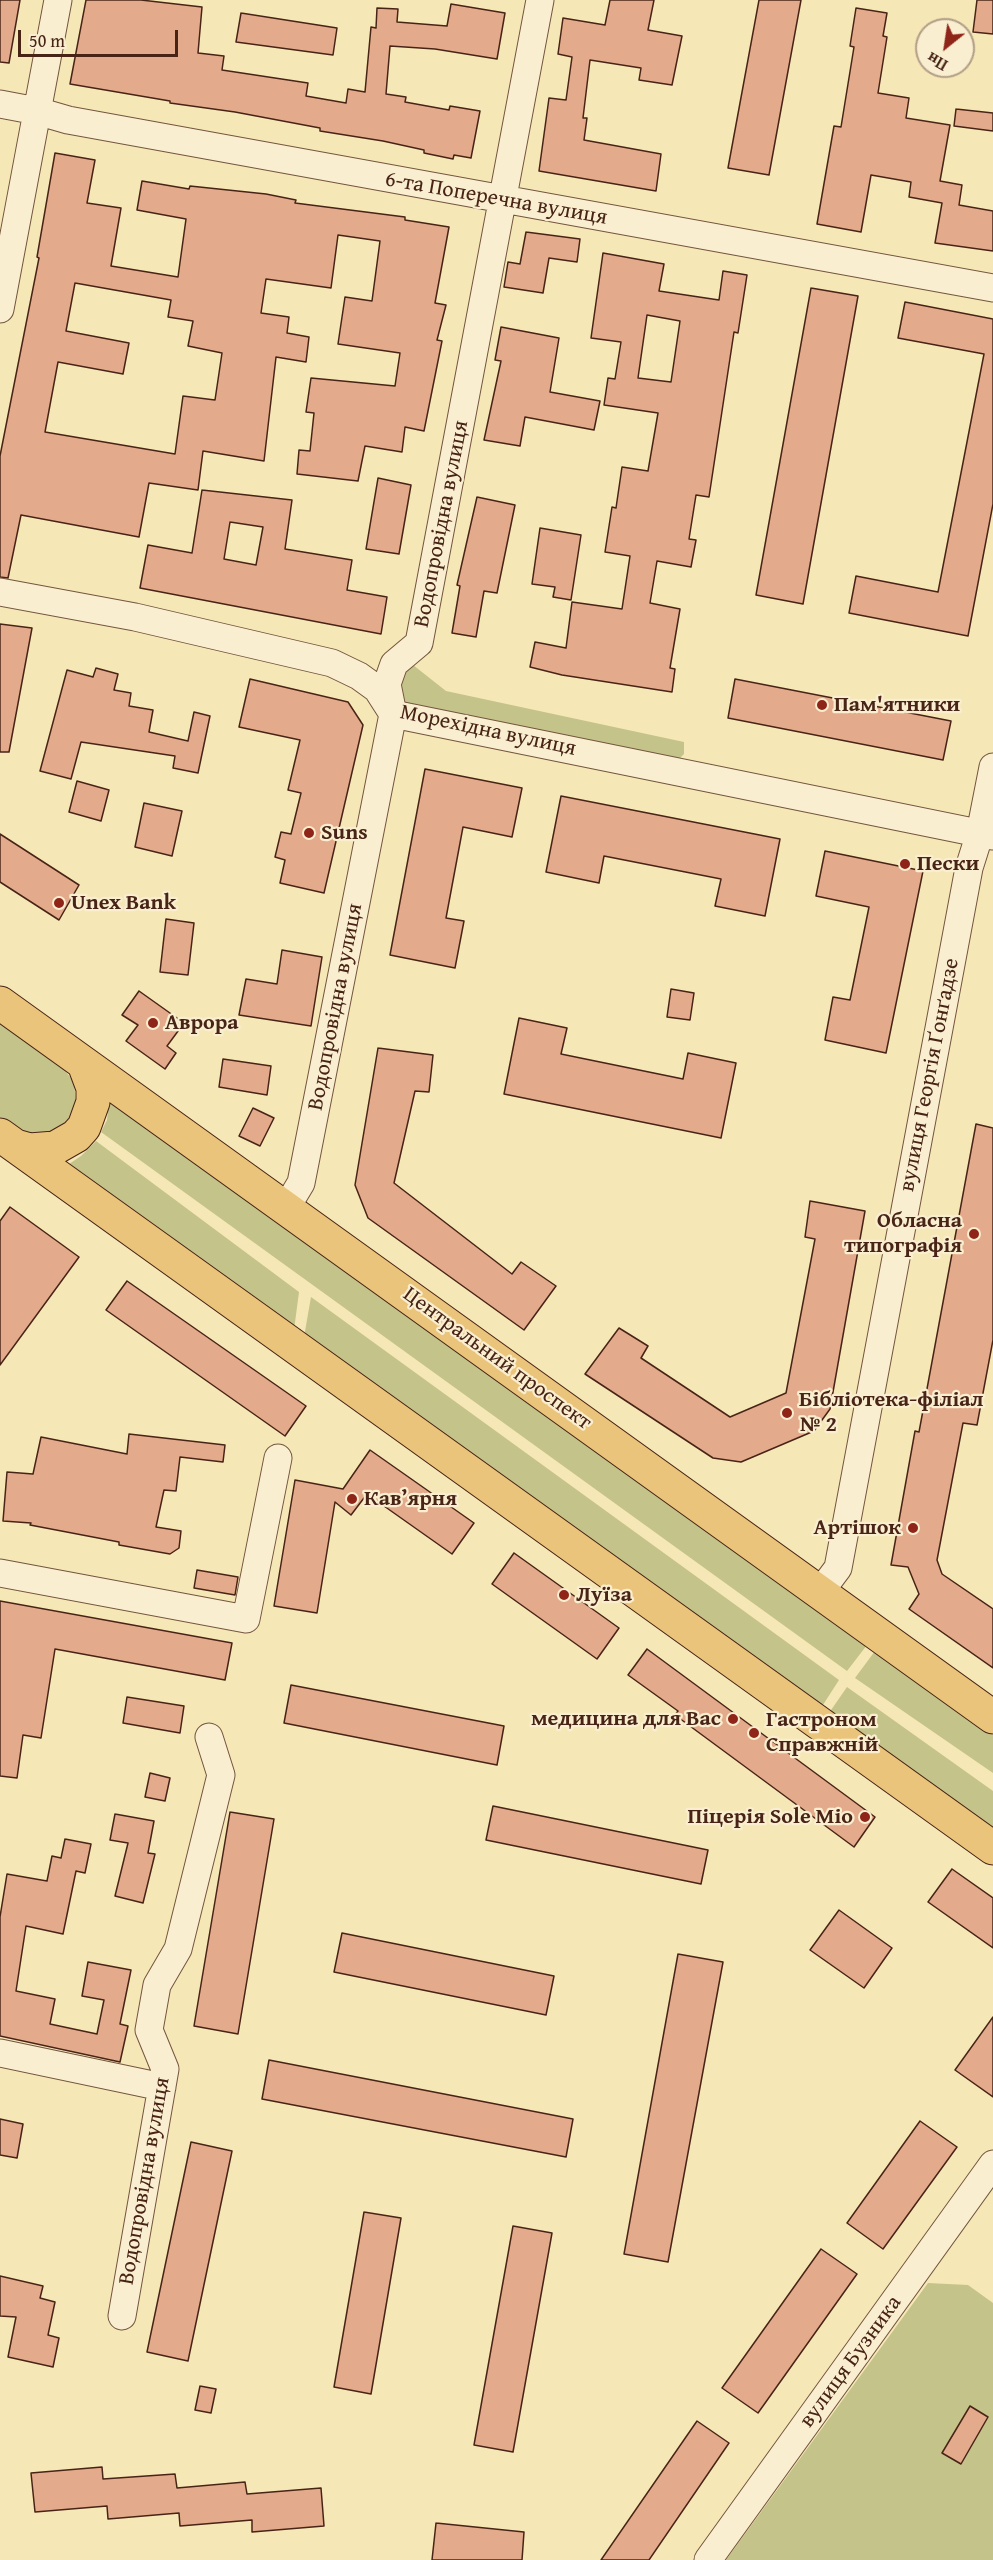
<!DOCTYPE html>
<html>
<head>
<meta charset="utf-8">
<style>
	body { margin:0 }
	#map { position:relative; width:993px; height:2560px; overflow:hidden; background:#f6e7b7; font-family:"Gentium Book Plus",serif }
	canvas { display:block }
	.north { position:absolute; left:915px; top:18px; width:60px; height:60px; box-sizing:border-box; background:#f9efd0; border:2px solid #b29e86; border-radius:50%; rotate:210deg; font-size:16px; font-weight:700; line-height:24px; text-align:center; color:#482417 }
	.north::after { content:''; display:block; margin:auto; width:21px; height:27px; background:#8f2418; clip-path:polygon(50% 0,100% 100%,50% 72%,0 100%) }
	.scale { position:absolute; left:18px; top:30px; width:160px; height:27px; box-sizing:border-box; border:3px solid #482417; border-top:0; padding-left:8px; font-size:18px; line-height:21px; white-space:nowrap; color:#482417; -webkit-text-stroke:4px #f9efd0; paint-order:stroke }
</style>
</head>
<body>
<div id="map">
<canvas width="993" height="2560"></canvas>
<div class="north">Пн</div>
<div class="scale">50 m</div>
</div>
<script>
const g = document.querySelector('canvas').getContext('2d');
g.lineJoin = 'round';
function fillPath(path, color) { g.fillStyle = color; g.fill(path, 'evenodd'); }
const poly = rows => new Path2D(rows.map(r => 'M' + r).join(''));
function stroke(path, color, width, dash) { g.strokeStyle = color; g.lineWidth = width; g.lineCap = dash ? 'butt' : 'round'; g.setLineDash(dash || []); g.stroke(path); }
function write(font, color, halo, rows, align = 'center') {
  g.font = font + ' "Gentium Book Plus",serif'; g.lineWidth = 4.5; g.setLineDash([]); g.textBaseline = 'middle'; g.strokeStyle = halo; g.fillStyle = color; for (const [text, x, y, turn = 0] of rows) {
    g.save(); g.translate(x, y); g.rotate((+turn || 0) * Math.PI / 180); g.textAlign = isNaN(turn) ? turn : align; if (halo) g.strokeText(text, 0, 0); g.fillText(text, 0, 0); g.restore();
  }
}
fillPath(poly([
	[408,661,446,691,684,742,684,754,680,758,408,707,400,701,399,666],
	[0,1023,63,1068,74,1082,76,1103,69,1118,59,1129,47,1135,29,1136,0,1118],
	[109,1101,867,1645,847,1671,101,1132,107,1120],
	[96,1141,299,1292,294,1330,66,1166,81,1156],
	[311,1297,839,1680,821,1708,304,1337],
	[875,1651,993,1735,993,1773,855,1678],
	[847,1687,993,1791,993,1830,829,1713],
	[928,2283,968,2285,993,2303,993,2560,726,2560]
]), '#c4c389');
const building = poly([
	[0,0,20,0,9,63,0,62,0,0],
	[86,0,141,0,202,7,198,53,224,56,222,70,308,83,306,96,346,103,348,89,365,92,371,27,376,28,377,8,398,9,397,22,447,26,451,4,505,13,497,59,435,49,390,46,386,94,406,97,405,102,449,110,450,106,480,111,471,158,454,155,453,159,424,153,424,150,383,141,320,131,320,128,235,112,170,103,170,101,70,84,86,0],
	[610,0,654,0,648,30,682,36,672,85,639,80,641,68,590,60,583,118,587,118,584,140,661,154,656,191,539,171,549,98,566,100,572,57,558,54,563,18,605,25,610,0],
	[759,0,801,0,769,175,728,168,759,0],
	[977,0,993,0,993,34,973,32,977,0],
	[856,8,887,13,883,36,887,37,878,93,909,98,906,118,950,125,940,181,962,185,959,205,993,211,993,251,935,243,942,203,909,197,911,182,871,175,861,232,817,224,834,126,841,127,854,47,850,46,856,8],
	[241,13,337,28,333,55,236,42,241,13],
	[956,109,993,113,993,131,954,126,956,109],
	[55,153,95,160,87,203,121,208,111,266,178,277,186,219,137,210,142,181,189,189,190,186,266,194,296,200,295,203,405,217,405,220,449,227,435,303,446,305,437,340,442,341,424,431,405,427,402,452,365,446,358,481,297,474,299,450,310,451,314,413,306,412,311,378,395,386,400,353,338,344,345,297,372,301,380,241,338,235,331,288,266,279,261,313,289,317,287,333,309,337,306,362,276,357,264,461,203,451,198,490,149,483,139,537,21,515,8,578,0,577,0,456,39,258,37,257,55,153],
	[75,283,171,300,168,317,193,321,188,346,222,353,215,400,183,396,175,454,45,432,58,362,123,374,129,343,66,331,75,283],
	[526,232,580,239,577,262,549,258,543,293,504,287,508,262,520,264,526,232],
	[603,253,664,264,659,291,719,300,723,271,747,275,738,333,734,332,709,497,696,495,689,539,696,540,691,567,657,561,650,603,680,609,670,668,675,669,672,692,562,675,530,667,535,642,566,648,572,602,622,609,630,556,605,552,612,507,616,508,622,467,648,471,658,413,604,405,608,378,615,379,621,342,591,338,603,253],
	[647,315,680,321,671,382,638,378,647,315],
	[811,288,858,296,803,604,756,595,811,288],
	[905,302,993,319,993,504,968,636,849,613,856,576,938,592,984,354,898,338,905,302],
	[501,327,559,338,550,392,600,401,594,430,525,417,520,446,484,440,501,361,495,360,501,327],
	[378,478,411,485,399,554,366,549,378,478],
	[202,490,292,500,285,549,352,560,347,590,387,597,381,634,140,588,148,545,192,553,202,490],
	[230,522,263,527,256,565,224,559,230,522],
	[477,497,515,505,497,593,484,591,476,637,452,633,460,586,457,585,477,497],
	[540,528,581,535,571,600,553,597,555,587,532,584,540,528],
	[0,624,32,628,9,752,0,752,0,624],
	[96,668,118,674,114,690,131,693,129,706,153,710,149,732,188,741,194,712,210,716,198,773,173,768,175,756,81,742,71,779,40,771,67,670,93,677,96,668],
	[250,679,348,702,363,725,324,893,280,883,285,860,275,857,281,832,291,834,301,793,288,790,300,740,239,727,250,679],
	[735,679,951,721,943,760,728,718,735,679],
	[425,769,522,788,512,837,463,827,446,918,464,921,455,968,390,955,425,769],
	[77,781,109,790,101,821,69,812,77,781],
	[561,796,780,839,765,916,715,906,721,879,604,856,599,883,546,872,561,796],
	[144,803,182,811,172,856,135,847,144,803],
	[0,834,79,885,59,920,0,882,0,834],
	[825,851,923,871,886,1053,825,1040,833,997,850,1000,869,907,816,896,825,851],
	[166,919,194,923,188,975,160,972,166,919],
	[282,950,322,957,311,1026,239,1015,246,979,277,984,282,950],
	[671,989,694,993,690,1020,667,1017,671,989],
	[139,991,184,1023,167,1046,176,1053,165,1069,126,1041,138,1025,122,1015,139,991],
	[519,1018,567,1028,561,1054,683,1079,688,1053,736,1063,721,1138,504,1094,519,1018],
	[378,1048,433,1055,429,1092,415,1091,394,1183,512,1274,521,1262,556,1286,524,1330,368,1218,355,1185,378,1048],
	[223,1059,271,1066,267,1095,219,1087,223,1059],
	[253,1108,274,1118,260,1146,239,1136,253,1108],
	[976,1124,993,1128,993,1340,977,1425,963,1423,937,1560,942,1574,993,1609,993,1668,909,1609,919,1594,908,1567,891,1565,915,1431,919,1432,976,1124],
	[810,1201,865,1211,830,1409,814,1431,741,1462,713,1458,585,1374,619,1328,648,1346,641,1358,730,1417,786,1393,815,1239,805,1237,810,1201],
	[10,1207,79,1257,0,1365,0,1221,10,1207],
	[127,1281,306,1406,285,1436,106,1310,127,1281],
	[129,1434,225,1445,223,1462,180,1457,176,1491,164,1490,156,1527,181,1531,179,1548,170,1554,119,1545,119,1542,30,1525,31,1523,3,1521,7,1472,33,1474,41,1437,127,1454,129,1434],
	[370,1450,474,1523,452,1554,367,1494,351,1515,335,1502,317,1613,274,1606,295,1480,343,1489,370,1450],
	[514,1553,619,1628,597,1659,492,1584,514,1553],
	[197,1570,238,1577,235,1595,194,1588,197,1570],
	[0,1601,232,1643,225,1680,55,1649,41,1738,23,1735,17,1778,0,1776,0,1601],
	[647,1649,875,1817,854,1847,675,1715,678,1711,628,1675,647,1649],
	[291,1685,504,1726,497,1765,284,1723,291,1685],
	[127,1697,184,1706,180,1733,123,1723,127,1697],
	[150,1773,170,1778,165,1801,145,1797,150,1773],
	[493,1806,708,1850,701,1884,486,1840,493,1806],
	[230,1812,274,1819,238,2034,194,2026,230,1812],
	[115,1814,154,1821,148,1853,155,1854,143,1903,115,1896,128,1843,110,1840,115,1814],
	[65,1839,91,1844,85,1873,76,1871,63,1934,26,1926,16,1991,55,1999,50,2024,97,2034,104,2000,82,1996,88,1962,131,1970,120,2024,128,2026,120,2062,0,2036,0,1917,7,1874,47,1881,52,1856,61,1858,65,1839],
	[952,1869,993,1898,993,1948,928,1902,952,1869],
	[839,1910,892,1948,864,1988,810,1950,839,1910],
	[342,1933,554,1976,546,2015,334,1972,342,1933],
	[678,1954,723,1962,668,2262,624,2254,678,1954],
	[993,2017,993,2097,955,2070,993,2017],
	[269,2060,573,2119,566,2157,262,2099,269,2060],
	[0,2119,23,2124,17,2158,0,2155,0,2119],
	[920,2121,957,2147,883,2249,847,2223,920,2121],
	[191,2142,232,2151,188,2361,147,2352,191,2142],
	[364,2212,401,2218,371,2394,334,2387,364,2212],
	[513,2226,552,2233,513,2452,474,2445,513,2226],
	[821,2249,857,2274,758,2413,722,2388,821,2249],
	[0,2276,43,2286,40,2298,55,2302,48,2335,59,2338,53,2367,8,2357,16,2317,0,2316,0,2276],
	[200,2386,216,2389,211,2413,195,2410,200,2386],
	[970,2406,988,2417,961,2464,942,2453,970,2406],
	[697,2421,729,2443,649,2560,601,2560,697,2421],
	[102,2467,103,2479,175,2474,177,2488,245,2482,247,2494,321,2488,324,2526,252,2532,252,2520,180,2526,179,2513,108,2519,107,2506,35,2512,31,2473,102,2467],
	[436,2523,524,2532,522,2560,432,2560,436,2523]
]);
fillPath(building, '#e4aa8c');
stroke(building, '#482417', 1.5);
const minor = poly([
	[0,104,37,111,68,120,993,288],
	[0,309,58,0],
	[0,592,135,617,332,663,359,676,377,689,393,714,993,836],
	[286,1208,301,1183,393,714,387,684,394,664,419,643,540,0],
	[0,1573,246,1619,278,1458],
	[820,1592,838,1568,969,868,980,833,993,767],
	[0,2053,162,2087],
	[122,2316,165,2069,149,2030,157,1985,178,1949,221,1775,209,1737],
	[708,2560,993,2164]
]);
const major = poly([
	[0,1003,993,1717],
	[0,1135,993,1848],
	[16,1146,30,1150,55,1148,76,1136,84,1127,93,1102,93,1088,84,1064]
]);
stroke(minor, '#74553f', 29);
stroke(major, '#482417', 35);
stroke(minor, '#f9efd0', 27);
stroke(major, '#ebc47c', 33);
for (const [x, y, r, color] of [
	[822,705,6,"#8f2418"],
	[309,833,6,"#8f2418"],
	[905,864,6,"#8f2418"],
	[59,903,6,"#8f2418"],
	[153,1023,6,"#8f2418"],
	[974,1234,6,"#8f2418"],
	[787,1413,6,"#8f2418"],
	[352,1499,6,"#8f2418"],
	[913,1528,6,"#8f2418"],
	[564,1595,6,"#8f2418"],
	[733,1719,6,"#8f2418"],
	[754,1733,6,"#8f2418"],
	[865,1817,6,"#8f2418"]
]) { const dot = new Path2D(); dot.arc(x, y, r, 0, 2 * Math.PI); g.fillStyle = color; g.fill(dot); stroke(dot, '#f9efd0', 2); }
write('22px', '#482417', '#f9efd0', [
	["6-та Поперечна вулиця",496,199,10],
	["Водопровідна вулиця",442,524,-79],
	["Морехідна вулиця",488,731,12],
	["Водопровідна вулиця",336,1007,-79],
	["вулиця Георгія Ґонґадзе",930,1075,-79],
	["Центральний проспект",497,1359,36],
	["Водопровідна вулиця",145,2181,-80],
	["вулиця Бузника",851,2362,-54]
]);
write('bold 22px', '#482417', '#f9efd0', [
	["Пам'ятники",834,705],
	["Suns",321,833],
	["Пески",917,864],
	["Unex Bank",71,903],
	["Аврора",165,1023],
	["Обласна",962,1221,"right"],
	["типографія",962,1246,"right"],
	["Бібліотека-філіал",799,1400],
	["№ 2",799,1425],
	["Кав’ярня",364,1499],
	["Артішок",901,1528,"right"],
	["Луїза",576,1595],
	["медицина для Вас",721,1719,"right"],
	["Гастроном",766,1720],
	["Справжній",766,1745],
	["Піцерія Sole Mio",853,1817,"right"]
], 'left');
</script>
</body>
</html>
